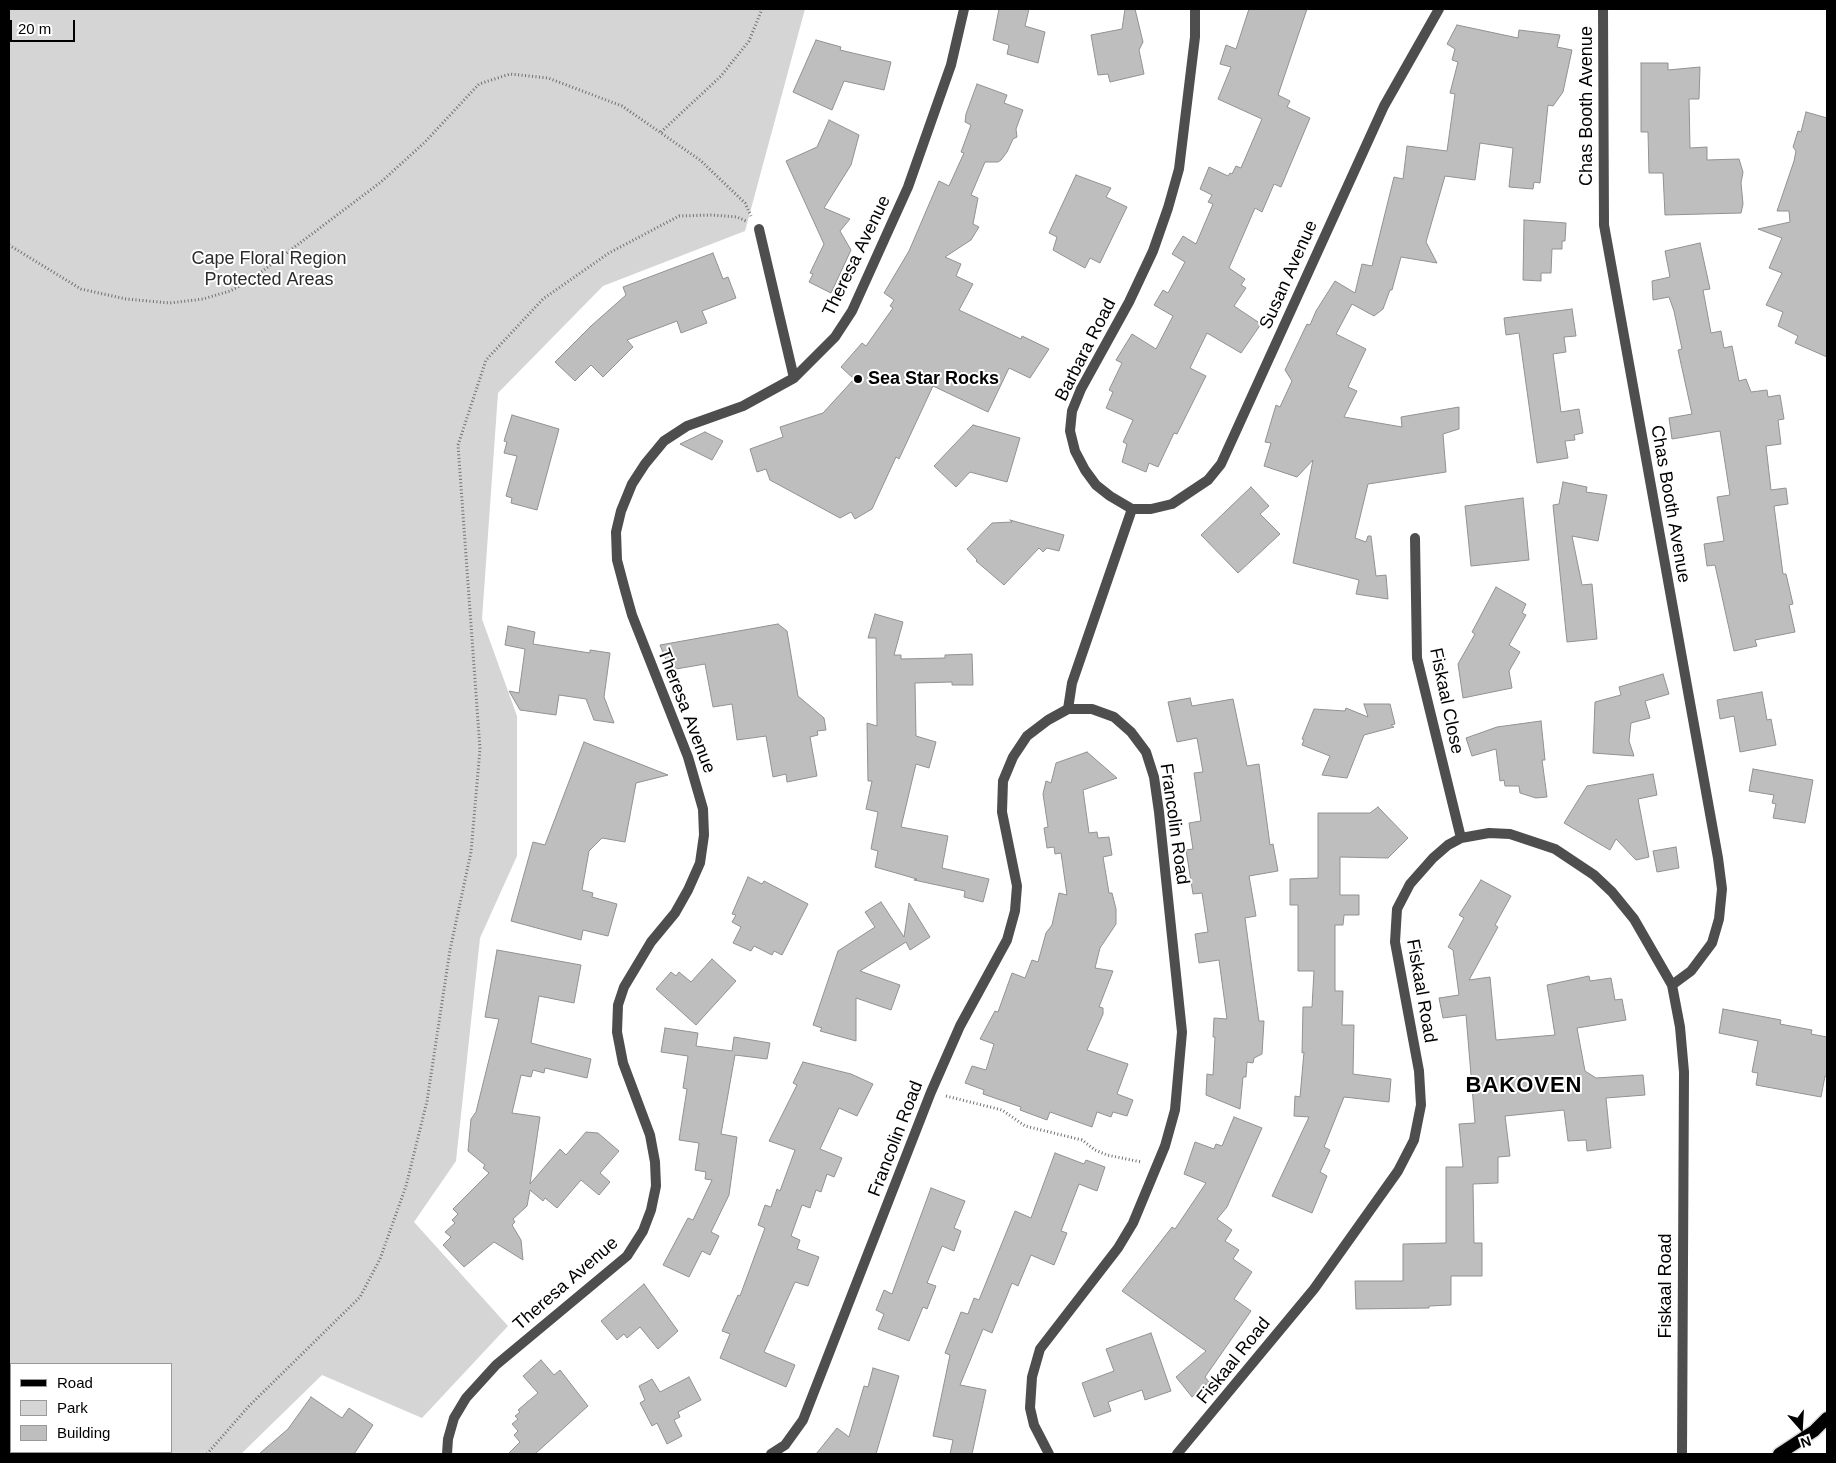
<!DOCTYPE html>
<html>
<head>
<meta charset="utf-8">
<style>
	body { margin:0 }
	#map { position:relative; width:1836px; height:1463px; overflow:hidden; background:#fff; font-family:Helvetica,sans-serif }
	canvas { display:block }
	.frame { position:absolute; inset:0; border:10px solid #000; pointer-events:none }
	.legend { position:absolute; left:10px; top:1363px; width:162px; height:90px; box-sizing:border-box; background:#fff; border:1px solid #999; margin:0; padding:6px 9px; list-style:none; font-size:15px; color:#000 }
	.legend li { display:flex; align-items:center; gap:10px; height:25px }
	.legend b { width:25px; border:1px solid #999 }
	.north { position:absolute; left:1776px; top:1403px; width:50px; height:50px; -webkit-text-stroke:4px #fff; paint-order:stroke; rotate:161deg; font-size:14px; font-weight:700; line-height:20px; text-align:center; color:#000 }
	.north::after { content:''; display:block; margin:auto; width:18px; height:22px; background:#000; clip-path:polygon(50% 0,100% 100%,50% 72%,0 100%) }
	.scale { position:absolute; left:10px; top:20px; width:65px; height:22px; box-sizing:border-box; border:2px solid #000; border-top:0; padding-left:6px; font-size:15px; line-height:18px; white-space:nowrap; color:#000; -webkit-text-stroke:4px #fff; paint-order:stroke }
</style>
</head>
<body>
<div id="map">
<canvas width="1836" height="1463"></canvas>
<div class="frame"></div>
<ul class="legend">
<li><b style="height:6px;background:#000"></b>Road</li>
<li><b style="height:14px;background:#d5d5d5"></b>Park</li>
<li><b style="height:14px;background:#bebebe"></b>Building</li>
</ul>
<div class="north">N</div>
<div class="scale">20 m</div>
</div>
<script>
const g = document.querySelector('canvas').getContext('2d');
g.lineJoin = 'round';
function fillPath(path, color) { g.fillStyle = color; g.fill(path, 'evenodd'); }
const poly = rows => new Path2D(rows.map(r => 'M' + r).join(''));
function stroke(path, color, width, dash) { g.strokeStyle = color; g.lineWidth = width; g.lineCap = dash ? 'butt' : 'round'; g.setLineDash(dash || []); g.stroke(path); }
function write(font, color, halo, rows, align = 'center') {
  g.font = font + ' Helvetica,sans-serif'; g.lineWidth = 4; g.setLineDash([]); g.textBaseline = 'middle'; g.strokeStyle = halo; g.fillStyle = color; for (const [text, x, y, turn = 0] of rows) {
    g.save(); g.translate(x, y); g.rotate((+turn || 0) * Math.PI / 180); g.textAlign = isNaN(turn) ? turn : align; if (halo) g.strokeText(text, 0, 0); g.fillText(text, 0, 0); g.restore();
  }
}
fillPath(poly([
	[9,9,805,9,745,231,603,286,498,393,482,619,517,716,517,856,480,938,456,1161,414,1222,508,1326,422,1418,322,1375,241,1454,9,1454],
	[11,1364,171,1364,171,1452,11,1452]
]), '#d5d5d5');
const building = poly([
	[999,9,1029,9,1025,26,1045,32,1038,63,1007,54,1009,45,993,40,999,9],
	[1125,9,1135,9,1143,42,1139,50,1144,74,1110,82,1108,74,1098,75,1091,35,1122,29,1125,9],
	[1249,9,1307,9,1278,95,1290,101,1287,107,1310,118,1281,187,1274,184,1262,212,1255,208,1229,268,1245,279,1241,285,1246,288,1234,306,1261,324,1241,353,1207,333,1190,368,1206,376,1177,434,1174,433,1158,467,1149,463,1146,472,1122,462,1127,444,1123,442,1133,420,1106,408,1113,392,1109,390,1122,363,1116,360,1132,334,1156,349,1173,316,1154,305,1163,290,1168,293,1185,262,1172,254,1183,236,1196,244,1213,204,1208,202,1212,195,1200,189,1209,167,1228,176,1230,173,1232,174,1236,166,1241,168,1262,119,1218,99,1231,67,1220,64,1226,45,1236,49,1249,9],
	[1457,25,1518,38,1519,30,1560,35,1557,47,1572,50,1563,92,1553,106,1548,105,1540,183,1534,182,1533,189,1509,187,1513,148,1480,143,1475,180,1445,176,1426,242,1437,263,1401,257,1392,290,1390,290,1383,309,1374,316,1352,304,1336,334,1366,349,1348,387,1357,391,1344,417,1402,427,1401,417,1459,407,1459,429,1443,434,1446,472,1368,484,1355,538,1366,542,1368,536,1371,536,1376,576,1386,575,1388,599,1356,594,1359,580,1293,563,1313,460,1297,477,1264,466,1271,443,1265,442,1276,405,1280,407,1292,381,1285,370,1307,324,1310,325,1316,311,1335,281,1355,293,1362,264,1372,266,1394,177,1403,179,1407,146,1447,151,1455,94,1450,93,1458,62,1452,60,1455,49,1447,44,1457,25],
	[816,40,841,47,840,50,891,62,884,90,844,81,832,110,793,92,816,40],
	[1641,63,1668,63,1668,70,1700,67,1699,99,1689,99,1690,148,1707,147,1707,160,1739,159,1743,172,1741,183,1743,204,1741,213,1665,215,1663,173,1649,173,1648,132,1641,132,1641,63],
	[977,84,1007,95,1004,103,1023,110,1016,129,1017,137,1013,139,1007,152,1001,160,998,162,985,162,971,195,978,198,973,224,979,227,971,240,945,257,961,264,956,276,973,284,959,310,1021,339,1022,336,1049,349,1030,378,1009,368,988,412,933,386,899,459,896,457,872,509,855,519,851,512,840,518,770,480,766,469,757,472,750,449,783,437,780,427,823,413,854,379,841,367,862,343,866,346,893,308,890,306,894,300,884,293,909,251,939,181,949,186,964,153,961,152,971,125,965,122,966,114,977,84],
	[1806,112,1827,118,1827,357,1795,343,1798,336,1778,326,1783,312,1766,305,1782,273,1769,268,1782,238,1758,229,1790,222,1789,211,1777,211,1794,161,1796,151,1793,147,1798,131,1801,132,1806,112],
	[829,120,859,135,851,165,824,208,850,219,840,231,851,250,831,293,809,282,813,274,810,273,824,244,786,161,817,147,829,120],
	[1076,175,1111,188,1106,197,1127,207,1100,263,1090,258,1085,268,1053,250,1057,237,1049,233,1076,175],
	[1524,220,1566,223,1565,241,1562,241,1562,249,1552,249,1551,273,1541,273,1541,281,1523,280,1524,220],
	[1700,243,1710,289,1703,290,1711,333,1721,331,1724,348,1732,346,1739,381,1746,379,1751,392,1767,390,1768,397,1780,395,1784,419,1778,420,1781,444,1766,446,1771,490,1786,488,1788,504,1774,506,1783,574,1786,574,1793,604,1789,605,1795,632,1755,640,1757,646,1734,651,1715,565,1707,566,1704,544,1724,541,1717,497,1730,495,1720,431,1672,439,1669,418,1692,414,1678,350,1682,349,1674,311,1669,297,1653,300,1652,281,1670,277,1665,251,1700,243],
	[713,253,723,279,728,277,736,298,702,311,707,323,681,333,677,321,627,340,633,347,603,377,591,365,575,381,555,362,591,326,626,295,623,287,713,253],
	[1572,309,1576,336,1564,337,1566,352,1553,354,1561,412,1579,409,1583,433,1574,435,1575,440,1565,441,1568,458,1537,463,1519,333,1506,335,1504,318,1572,309],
	[512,415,559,429,537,510,511,503,512,498,506,496,517,456,504,453,507,442,504,441,512,415],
	[973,425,1020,438,1007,482,970,472,956,487,934,466,973,425],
	[705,432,723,441,712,460,680,444,705,432],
	[1563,482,1587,487,1586,492,1607,495,1598,541,1572,536,1582,585,1592,584,1597,639,1567,642,1553,505,1559,504,1563,482],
	[1251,487,1269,506,1260,514,1280,534,1238,573,1201,535,1251,487],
	[1523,498,1529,560,1471,566,1465,506,1523,498],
	[1010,520,1064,535,1059,551,1047,548,1043,552,1039,548,1004,585,976,561,977,560,967,549,992,523,1012,522,1010,520],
	[1496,587,1526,604,1522,613,1526,615,1509,645,1520,652,1509,671,1512,688,1463,698,1458,664,1475,634,1472,632,1496,587],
	[875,614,903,622,894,655,901,655,901,659,945,658,945,655,972,654,973,685,952,685,952,682,915,683,916,736,936,742,929,768,916,764,901,827,948,836,942,868,989,879,983,902,964,897,965,891,914,880,917,879,875,867,878,851,871,849,878,812,866,809,872,781,868,781,867,723,877,726,876,638,868,638,875,614],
	[778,624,787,631,798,696,824,718,826,730,817,731,818,735,810,737,817,776,787,782,786,774,773,777,766,736,737,740,732,704,713,707,705,664,670,670,660,645,778,624],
	[508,626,535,632,533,644,590,653,590,650,610,653,604,697,614,723,594,720,586,699,559,695,556,715,520,710,509,691,519,693,525,649,505,645,508,626],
	[1663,674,1669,694,1645,701,1650,718,1631,723,1629,741,1634,756,1593,753,1595,702,1621,695,1619,687,1663,674],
	[1762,692,1767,720,1771,719,1776,745,1740,752,1734,716,1720,719,1717,700,1762,692],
	[1190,698,1192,706,1233,699,1247,766,1259,764,1270,845,1273,844,1278,871,1249,876,1256,916,1245,918,1259,1021,1264,1021,1262,1054,1254,1058,1253,1063,1247,1062,1246,1077,1243,1077,1240,1109,1206,1095,1207,1074,1213,1075,1215,1037,1213,1037,1214,1018,1227,1019,1219,960,1199,963,1195,934,1208,932,1202,893,1193,894,1186,850,1193,849,1189,823,1201,821,1194,773,1203,772,1197,738,1177,742,1168,702,1190,698],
	[1364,704,1390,704,1395,724,1391,725,1394,727,1364,735,1347,778,1322,775,1330,756,1302,745,1304,740,1302,739,1314,709,1345,711,1346,708,1368,717,1364,704],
	[1541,721,1545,760,1542,760,1547,797,1536,798,1520,793,1519,786,1505,786,1504,780,1500,781,1496,749,1472,756,1466,738,1497,727,1541,721],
	[584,742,668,775,636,783,625,842,602,838,589,851,582,890,593,893,592,897,617,904,608,936,583,930,581,940,511,921,533,842,545,845,584,742],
	[1087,752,1117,778,1083,790,1089,833,1097,832,1098,838,1109,837,1112,855,1103,857,1109,893,1112,893,1116,909,1116,924,1100,948,1095,968,1113,971,1099,1007,1103,1008,1103,1014,1087,1050,1128,1064,1117,1094,1133,1100,1127,1116,1113,1112,1111,1117,1097,1112,1092,1127,1050,1112,1047,1120,1020,1110,1021,1107,983,1094,984,1090,965,1083,972,1066,986,1070,994,1044,980,1039,995,1011,998,1012,1012,973,1025,978,1032,960,1038,962,1046,933,1052,925,1059,893,1067,895,1061,853,1055,854,1054,847,1047,848,1044,828,1048,827,1043,794,1046,781,1051,783,1056,763,1087,752],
	[1753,769,1813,780,1805,823,1773,818,1776,804,1772,803,1774,795,1749,791,1753,769],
	[1653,774,1657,795,1638,799,1649,857,1636,860,1616,839,1610,850,1564,823,1587,786,1653,774],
	[1378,807,1408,838,1388,858,1340,857,1340,895,1359,895,1359,915,1344,915,1343,925,1335,925,1335,991,1343,991,1342,1025,1354,1025,1353,1074,1391,1079,1389,1102,1344,1097,1324,1147,1330,1150,1320,1172,1327,1176,1312,1213,1272,1196,1309,1117,1294,1116,1295,1096,1300,1097,1304,1052,1302,1053,1303,1007,1312,1007,1314,971,1298,971,1298,905,1290,905,1290,879,1318,878,1318,813,1370,813,1378,807],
	[1676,847,1679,868,1657,872,1653,851,1676,847],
	[748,877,762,884,764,881,808,904,782,955,774,951,772,955,754,946,751,951,733,943,741,927,732,922,736,915,732,914,748,877],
	[1481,880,1511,896,1495,925,1498,927,1469,980,1490,977,1496,1040,1555,1035,1547,985,1589,976,1590,981,1611,978,1615,1000,1622,999,1626,1020,1577,1028,1585,1071,1596,1078,1643,1075,1645,1095,1606,1098,1611,1148,1587,1151,1586,1140,1568,1141,1564,1110,1505,1116,1510,1156,1498,1157,1498,1183,1473,1184,1474,1243,1482,1243,1482,1276,1451,1276,1451,1305,1429,1306,1429,1308,1356,1309,1355,1281,1403,1281,1403,1244,1446,1243,1446,1167,1463,1167,1459,1124,1475,1123,1466,1015,1443,1018,1439,998,1459,995,1453,950,1448,947,1464,918,1459,915,1481,880],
	[881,902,904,937,909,903,930,937,910,950,906,942,860,971,900,985,891,1010,856,998,856,1041,820,1031,822,1028,813,1025,838,951,875,927,865,912,881,902],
	[497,950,581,965,574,1003,539,996,531,1043,591,1059,587,1078,545,1068,544,1073,533,1070,531,1077,521,1075,512,1113,540,1117,530,1184,560,1149,566,1155,586,1132,598,1133,619,1151,600,1173,610,1182,599,1195,581,1180,557,1208,545,1198,543,1201,530,1190,527,1206,513,1219,515,1222,512,1225,521,1240,523,1260,494,1242,464,1267,443,1245,451,1237,445,1232,455,1223,452,1220,458,1214,453,1209,489,1173,483,1168,485,1165,468,1151,471,1119,476,1112,499,1019,485,1017,497,950],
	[712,959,736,981,696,1025,656,989,671,972,676,976,679,972,691,982,712,959],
	[1723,1009,1781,1020,1780,1024,1812,1030,1811,1034,1827,1037,1827,1077,1825,1076,1821,1097,1756,1085,1758,1073,1752,1072,1758,1041,1719,1033,1723,1009],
	[665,1028,698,1033,696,1046,732,1051,734,1037,770,1043,767,1059,735,1055,721,1134,737,1137,729,1195,711,1232,719,1236,710,1255,702,1251,689,1277,663,1265,688,1218,693,1220,712,1180,705,1179,706,1172,695,1170,699,1143,679,1140,687,1089,683,1088,688,1056,661,1052,665,1028],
	[803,1062,851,1074,873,1084,857,1116,839,1108,820,1149,842,1158,834,1177,827,1174,821,1192,816,1190,810,1208,802,1205,791,1236,800,1240,797,1249,819,1257,808,1286,795,1282,764,1352,795,1365,786,1387,720,1358,730,1334,722,1331,738,1295,740,1296,765,1228,758,1225,765,1205,771,1207,777,1189,780,1191,795,1150,769,1141,797,1085,793,1083,803,1062],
	[1234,1117,1262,1128,1227,1207,1217,1219,1232,1230,1225,1241,1239,1250,1233,1259,1252,1272,1234,1299,1251,1311,1205,1377,1209,1382,1192,1397,1176,1377,1206,1351,1122,1291,1169,1231,1172,1227,1175,1229,1206,1183,1184,1174,1195,1142,1214,1149,1216,1144,1222,1146,1234,1117],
	[1055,1153,1084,1164,1086,1160,1105,1167,1097,1191,1079,1184,1061,1231,1067,1233,1054,1265,1031,1255,1018,1286,1012,1283,992,1333,983,1329,960,1385,986,1390,972,1454,950,1454,953,1440,933,1436,950,1355,945,1353,961,1312,968,1314,974,1298,979,1300,1015,1211,1031,1218,1055,1153],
	[931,1188,965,1201,954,1228,961,1231,954,1251,942,1246,927,1283,936,1286,927,1309,923,1307,909,1341,878,1329,884,1314,876,1310,884,1290,892,1294,931,1188],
	[644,1284,678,1331,658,1349,640,1327,627,1338,624,1334,617,1340,601,1321,644,1284],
	[1151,1333,1171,1391,1145,1400,1142,1390,1108,1402,1111,1411,1094,1417,1082,1383,1114,1371,1106,1349,1151,1333],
	[541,1360,554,1375,560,1370,588,1406,535,1454,508,1454,520,1442,514,1435,518,1431,512,1424,518,1419,515,1416,520,1412,518,1410,538,1393,523,1376,541,1360],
	[873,1368,899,1376,876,1454,816,1454,837,1428,849,1437,864,1386,868,1387,873,1368],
	[689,1377,701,1400,678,1412,680,1417,674,1420,682,1436,667,1444,657,1423,652,1426,640,1403,645,1400,639,1386,652,1379,660,1392,689,1377],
	[311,1397,342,1418,349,1408,373,1425,354,1454,259,1454,288,1429,311,1397]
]);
fillPath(building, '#bebebe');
stroke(building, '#929292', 1);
const primary = poly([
	[1779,1454,1814,1431,1827,1418]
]);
stroke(primary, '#dbdbdb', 15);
stroke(poly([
	[661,132,721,76,749,41,762,9],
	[9,245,81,289,126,299,170,303,203,299,230,291,248,282,381,182,425,142,479,84,510,74,548,78,622,106,700,160,745,203,751,216],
	[946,1096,1002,1110,1025,1126,1082,1140,1095,1150,1107,1155,1141,1162],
	[207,1454,248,1407,360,1297,380,1259,406,1186,427,1101,450,950,471,852,480,749,458,445,486,360,543,299,609,253,679,216,712,215,737,217,746,221]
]), '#707070', 3, [1, 2.5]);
stroke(poly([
	[1195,9,1195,37,1179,169,1168,208,1153,251,1129,302,1081,389,1072,411,1070,431,1075,451,1085,470,1096,485,1110,496,1132,509,1151,509,1172,504,1208,480,1221,464,1384,106,1439,9],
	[1603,9,1604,225,1718,858,1722,889,1719,919,1712,943,1691,971,1672,985],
	[759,229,794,378],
	[1415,538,1417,658,1461,838],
	[1068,709,1072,683,1132,509],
	[447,1454,448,1439,454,1418,466,1398,496,1365,627,1256,643,1231,651,1210,656,1186,655,1162,650,1135,623,1063,617,1032,618,1005,624,987,651,942,675,913,688,890,700,863,704,835,703,809,688,757,632,615,625,590,617,560,616,532,621,511,632,484,645,464,664,441,687,426,743,406,794,378,835,337,852,311,908,187,951,65,964,9],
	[771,1454,785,1445,803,1420,931,1092,960,1026,1007,940,1015,911,1017,886,1002,812,1003,781,1013,757,1027,736,1048,720,1068,709,1092,709,1114,717,1131,732,1146,752,1154,777,1159,812,1182,1032,1175,1110,1165,1146,1133,1223,1118,1248,1040,1349,1032,1377,1030,1408,1034,1425,1049,1454],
	[1177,1454,1314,1289,1398,1171,1414,1140,1421,1105,1419,1071,1395,942,1397,909,1410,884,1433,858,1448,845,1461,838,1489,833,1510,834,1555,849,1594,875,1612,892,1634,919,1672,985,1680,1027,1684,1072,1682,1454]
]), '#4e4e4e', 10);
stroke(primary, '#000', 12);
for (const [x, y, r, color] of [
	[858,379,5,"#000"]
]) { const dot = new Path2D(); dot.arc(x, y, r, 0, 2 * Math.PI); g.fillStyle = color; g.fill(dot); stroke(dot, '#fff', 2); }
write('18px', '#000', '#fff', [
	["Chas Booth Avenue",1587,106,-90],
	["Theresa Avenue",857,256,-64],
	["Susan Avenue",1289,275,-66],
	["Barbara Road",1086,350,-63],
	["Chas Booth Avenue",1670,504,80],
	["Fiskaal Close",1446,701,78],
	["Theresa Avenue",686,711,69],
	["Francolin Road",1174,824,82],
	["Fiskaal Road",1421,991,80],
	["Francolin Road",896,1139,-69],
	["Theresa Avenue",566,1284,-41],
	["Fiskaal Road",1666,1286,-90],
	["Fiskaal Road",1234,1361,-51]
]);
write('18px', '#2c2c2c', '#fff', [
	["Cape Floral Region",269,259],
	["Protected Areas",269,280]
]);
write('bold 18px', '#000', '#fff', [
	["Sea Star Rocks",868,379]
], 'left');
g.letterSpacing = '1px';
write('bold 22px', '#000', '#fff', [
	["BAKOVEN",1524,1086]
]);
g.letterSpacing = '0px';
</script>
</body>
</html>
